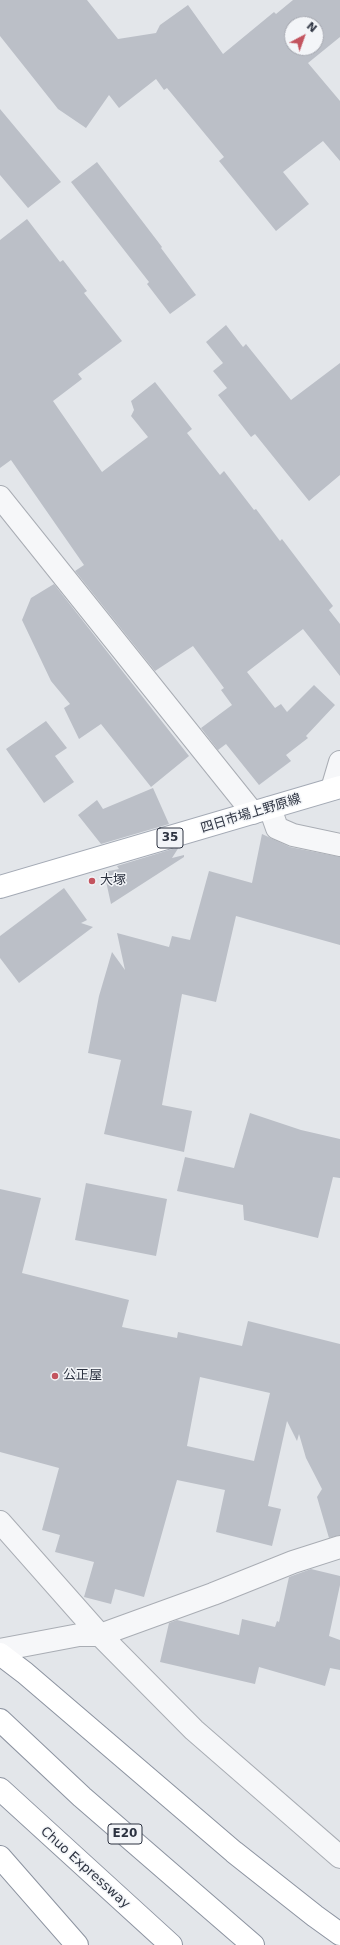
<!DOCTYPE html>
<html>
<head>
<meta charset="utf-8">
<style>
	body { margin:0 }
	#map { position:relative; width:340px; height:1945px; overflow:hidden; background:#e3e6ea; font-family:"DejaVu Sans",sans-serif }
	canvas { display:block }
	.north { position:absolute; left:284px; top:16px; width:40px; height:40px; box-sizing:border-box; background:#f3f5f8; border:1px solid #a4a7af; border-radius:50%; rotate:41deg; font-size:11px; font-weight:700; line-height:16px; text-align:center; color:#2d3341 }
	.north::after { content:''; display:block; margin:auto; width:14px; height:18px; background:#c3545f; clip-path:polygon(50% 0,100% 100%,50% 72%,0 100%) }
</style>
</head>
<body>
<div id="map">
<canvas width="340" height="1945"></canvas>
<div class="north">N</div>
</div>
<script>
const g = document.querySelector('canvas').getContext('2d');
g.lineJoin = 'round';
function fillPath(path, color) { g.fillStyle = color; g.fill(path, 'evenodd'); }
const poly = rows => new Path2D(rows.map(r => 'M' + r).join(''));
function stroke(path, color, width, dash) { g.strokeStyle = color; g.lineWidth = width; g.lineCap = dash ? 'butt' : 'round'; g.setLineDash(dash || []); g.stroke(path); }
function write(font, color, halo, rows, align = 'center') {
  g.font = font + ' "DejaVu Sans","Noto Sans JP",sans-serif'; g.lineWidth = 3; g.setLineDash([]); g.textBaseline = 'middle'; g.strokeStyle = halo; g.fillStyle = color; for (const [text, x, y, turn = 0] of rows) {
    g.save(); g.translate(x, y); g.rotate((+turn || 0) * Math.PI / 180); g.textAlign = isNaN(turn) ? turn : align; if (halo) g.strokeText(text, 0, 0); g.fillText(text, 0, 0); g.restore();
  }
}
fillPath(poly([
	[0,0,87,0,118,39,156,33,160,25,188,5,223,54,274,12,276,14,293,0,340,0,340,37,308,63,340,101,340,161,323,141,283,172,309,204,276,231,219,161,224,157,167,88,164,90,156,79,119,108,109,95,86,128,58,109,0,36],
	[292,24,316,24,316,48,292,48],
	[0,109,61,182,28,208,0,175],
	[97,162,162,247,161,248,196,295,170,314,147,284,149,282,71,182],
	[27,219,60,262,63,260,87,291,84,293,122,341,78,374,82,379,53,401,102,472,148,437,131,416,134,410,131,401,155,382,192,429,187,433,220,475,224,471,254,510,256,509,280,541,282,539,333,606,329,610,340,624,340,676,303,629,247,672,275,708,281,704,287,712,314,685,335,705,306,736,308,738,286,755,291,761,259,785,226,744,218,750,201,728,232,705,221,690,224,688,193,646,155,671,75,571,84,565,11,460,0,468,0,240],
	[226,325,243,347,246,344,291,400,340,363,340,475,309,501,255,434,251,437,218,395,227,388,213,371,223,363,206,342],
	[54,584,189,756,151,787,101,724,79,739,64,708,70,704,51,681,22,620,31,598],
	[46,721,67,748,55,756,74,782,44,803,6,749],
	[153,788,169,824,101,844,78,815,97,800,103,809],
	[262,834,290,847,340,857,340,945,236,916,216,1002,182,994,162,1105,192,1111,184,1152,104,1134,121,1060,88,1053,99,996,112,952,125,970,117,933,169,947,172,936,190,940,209,871,252,883],
	[179,847,172,858,184,855,184,857,111,904,104,872,119,869,117,866],
	[64,888,87,920,81,923,93,927,19,983,0,958,0,936],
	[250,1113,301,1130,340,1139,340,1178,333,1177,318,1238,244,1220,243,1205,177,1191,185,1157,234,1168],
	[86,1183,167,1199,156,1256,75,1240],
	[0,1189,41,1198,22,1273,129,1300,122,1327,177,1338,178,1332,242,1346,248,1321,340,1344,340,1535,329,1538,317,1497,322,1489,306,1458,299,1434,297,1441,287,1421,268,1506,281,1509,272,1546,216,1532,225,1490,177,1480,144,1597,115,1589,111,1604,84,1597,94,1562,55,1552,60,1535,42,1530,59,1468,0,1452],
	[200,1377,270,1393,254,1461,187,1446],
	[311,1569,340,1576,340,1585,329,1636,340,1640,340,1670,330,1668,325,1686,259,1667,255,1684,160,1662,169,1623,177,1620,239,1635,242,1619,275,1627,277,1621,279,1622,289,1577]
]), '#bbbfc7');
const minor = poly([
	[0,497,253,813],
	[332,789,340,762],
	[270,808,277,828,293,835,340,845],
	[0,1522,100,1635,194,1730,340,1857],
	[0,1650,79,1635,100,1635,213,1594,293,1562,340,1547]
]);
const primary = poly([
	[0,887,340,787]
]);
const motorway = poly([
	[0,1654,25,1673,234,1852,315,1916,340,1934],
	[0,1720,82,1797,253,1945],
	[0,1789,171,1945],
	[0,1857,77,1945]
]);
stroke(minor, '#a9adb4', 24);
stroke(primary, '#a4aab5', 24);
stroke(motorway, '#8c93a0', 24);
stroke(minor, '#f6f7f9', 22);
stroke(primary, '#fff', 22);
stroke(motorway, '#fff', 22);
for (const [x, y, r, color] of [
	[92,881,4,"#c3545f"],
	[55,1376,4,"#c3545f"]
]) { const dot = new Path2D(); dot.arc(x, y, r, 0, 2 * Math.PI); g.fillStyle = color; g.fill(dot); stroke(dot, '#f3f5f8', 1.5); }
for (const [x, y, w] of [
	[170,838,26],
	[125,1834,34]
]) { const box = new Path2D(); box.roundRect(x - w / 2, y - 10, w, 20, 3); g.fillStyle = '#f3f5f8'; g.fill(box); stroke(box, '#2d3341', 1); }
write('bold 12px', '#2d3341', null, [
	["35",170,838],
	["E20",125,1834]
]);
write('13px', '#2d3341', '#f3f5f8', [
	["四日市場上野原線",251,814,-17],
	["Chuo Expressway",85,1868,42]
]);
write('13px', '#2d3341', '#f3f5f8', [
	["大塚",100,881],
	["公正屋",63,1376]
], 'left');
</script>
</body>
</html>
